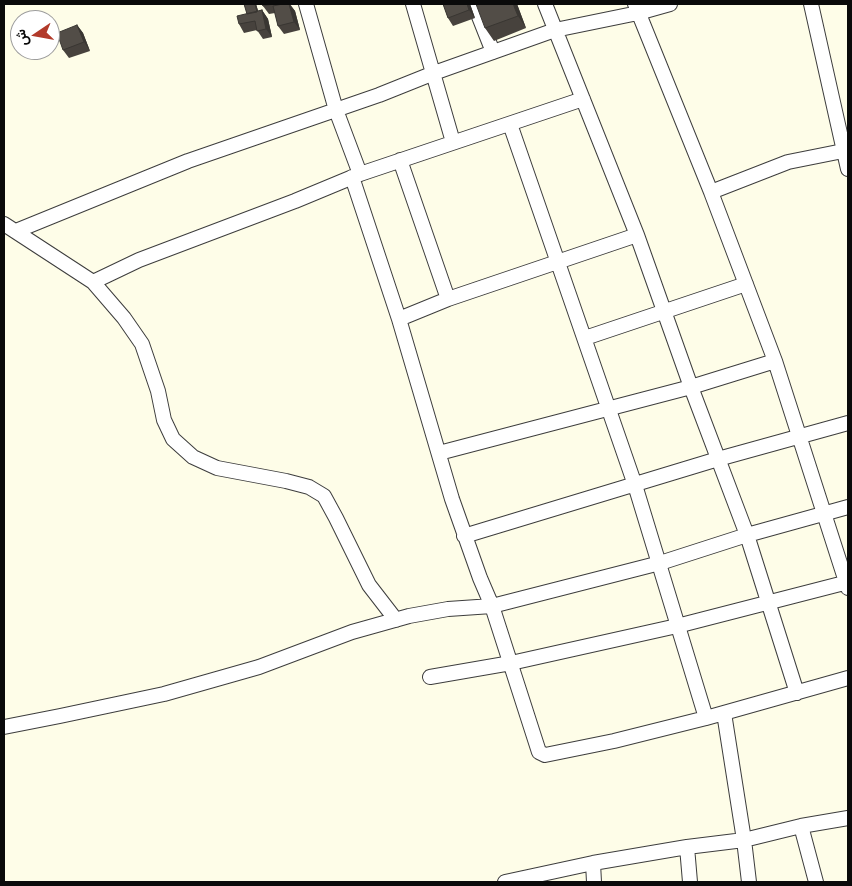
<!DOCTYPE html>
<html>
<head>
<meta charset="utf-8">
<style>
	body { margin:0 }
	#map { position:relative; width:852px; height:886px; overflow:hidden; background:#fefde8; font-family:"Noto Serif",Vazirmatn,serif }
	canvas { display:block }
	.frame { position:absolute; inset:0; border:5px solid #0a0a0a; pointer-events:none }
	.north { position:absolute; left:10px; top:10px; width:50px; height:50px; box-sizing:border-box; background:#fff; border:1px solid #9d9d9d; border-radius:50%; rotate:258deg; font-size:14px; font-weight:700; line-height:20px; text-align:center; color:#0a0a0a }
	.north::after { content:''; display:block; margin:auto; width:18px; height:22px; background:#b23a2a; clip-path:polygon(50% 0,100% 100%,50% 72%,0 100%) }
</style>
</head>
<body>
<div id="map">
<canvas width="852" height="886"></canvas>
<div class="frame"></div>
<div class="north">ش</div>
</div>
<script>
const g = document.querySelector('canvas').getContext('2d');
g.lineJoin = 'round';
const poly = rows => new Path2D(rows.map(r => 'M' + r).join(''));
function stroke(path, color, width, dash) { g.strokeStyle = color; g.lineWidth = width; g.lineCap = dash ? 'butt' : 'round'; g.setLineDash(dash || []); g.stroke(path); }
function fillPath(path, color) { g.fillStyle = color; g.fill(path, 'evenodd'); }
const minor = poly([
	[306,4,336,110,360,174],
	[413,4,453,142],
	[474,4,493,52],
	[545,4,637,235,691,387,747,535,797,693],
	[635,4,711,192,775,361,848,588],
	[811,4,848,169],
	[510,124,635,485,706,718],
	[400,160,448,299],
	[352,177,399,319,452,499,480,578,492,606,539,752,545,755,614,741,706,718,848,678],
	[711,192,788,162,848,150],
	[4,224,93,282,124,318,142,344,158,391,164,420,173,439,193,457,217,468,286,481,309,487,324,496,336,518,369,585,396,620],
	[16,231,188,161,379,95,434,73,555,30,638,13,670,4],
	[93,282,139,260,295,201,360,174,583,99],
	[399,319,448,299,637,235],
	[585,338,746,284],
	[439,453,691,387,775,361],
	[464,536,718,459,848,423],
	[430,677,511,663,677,626,848,582],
	[724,713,744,840,749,882],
	[4,727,60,716,164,694,259,667,352,632,409,616,448,609,492,606,660,563,747,535,848,507],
	[801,826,816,882],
	[687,847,690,882],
	[593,863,594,882],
	[505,882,593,863,687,847,744,840,801,826,848,818]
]);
stroke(minor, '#3d3d3d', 16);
stroke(minor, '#fff', 14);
fillPath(poly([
	[244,4,256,4,258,11,262,10,268,19,272,37,263,39,257,30,244,33,239,24,247,14],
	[262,4,290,4,295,11,300,30,284,34,278,26,275,13,269,14,263,6],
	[443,4,470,4,475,18,453,26,448,18],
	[517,4,526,28,494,41,485,28],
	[77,25,83,33,90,51,69,58,63,50]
]), '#47423d');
fillPath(poly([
	[255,4,256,4,260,17,257,13],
	[289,4,295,11,300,30,294,22],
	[467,4,470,4,475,18,469,10],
	[513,4,517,4,526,28,518,16],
	[262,10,268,19,272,37,266,29],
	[77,25,83,33,90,51,84,42]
]), '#393632');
const building = poly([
	[244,4,255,4,257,12,247,14,244,4],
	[262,4,274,4,263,6,262,4],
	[283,4,289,4,294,22,278,26,273,6,283,4],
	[443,4,467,4,469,10,448,18,443,4],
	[476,4,513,4,518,16,485,28,476,4],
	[262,10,266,29,257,31,255,21,239,24,237,16,262,10],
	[77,25,84,42,63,50,57,33,77,25]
]);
fillPath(building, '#524d47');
stroke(building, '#393632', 1);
</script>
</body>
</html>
